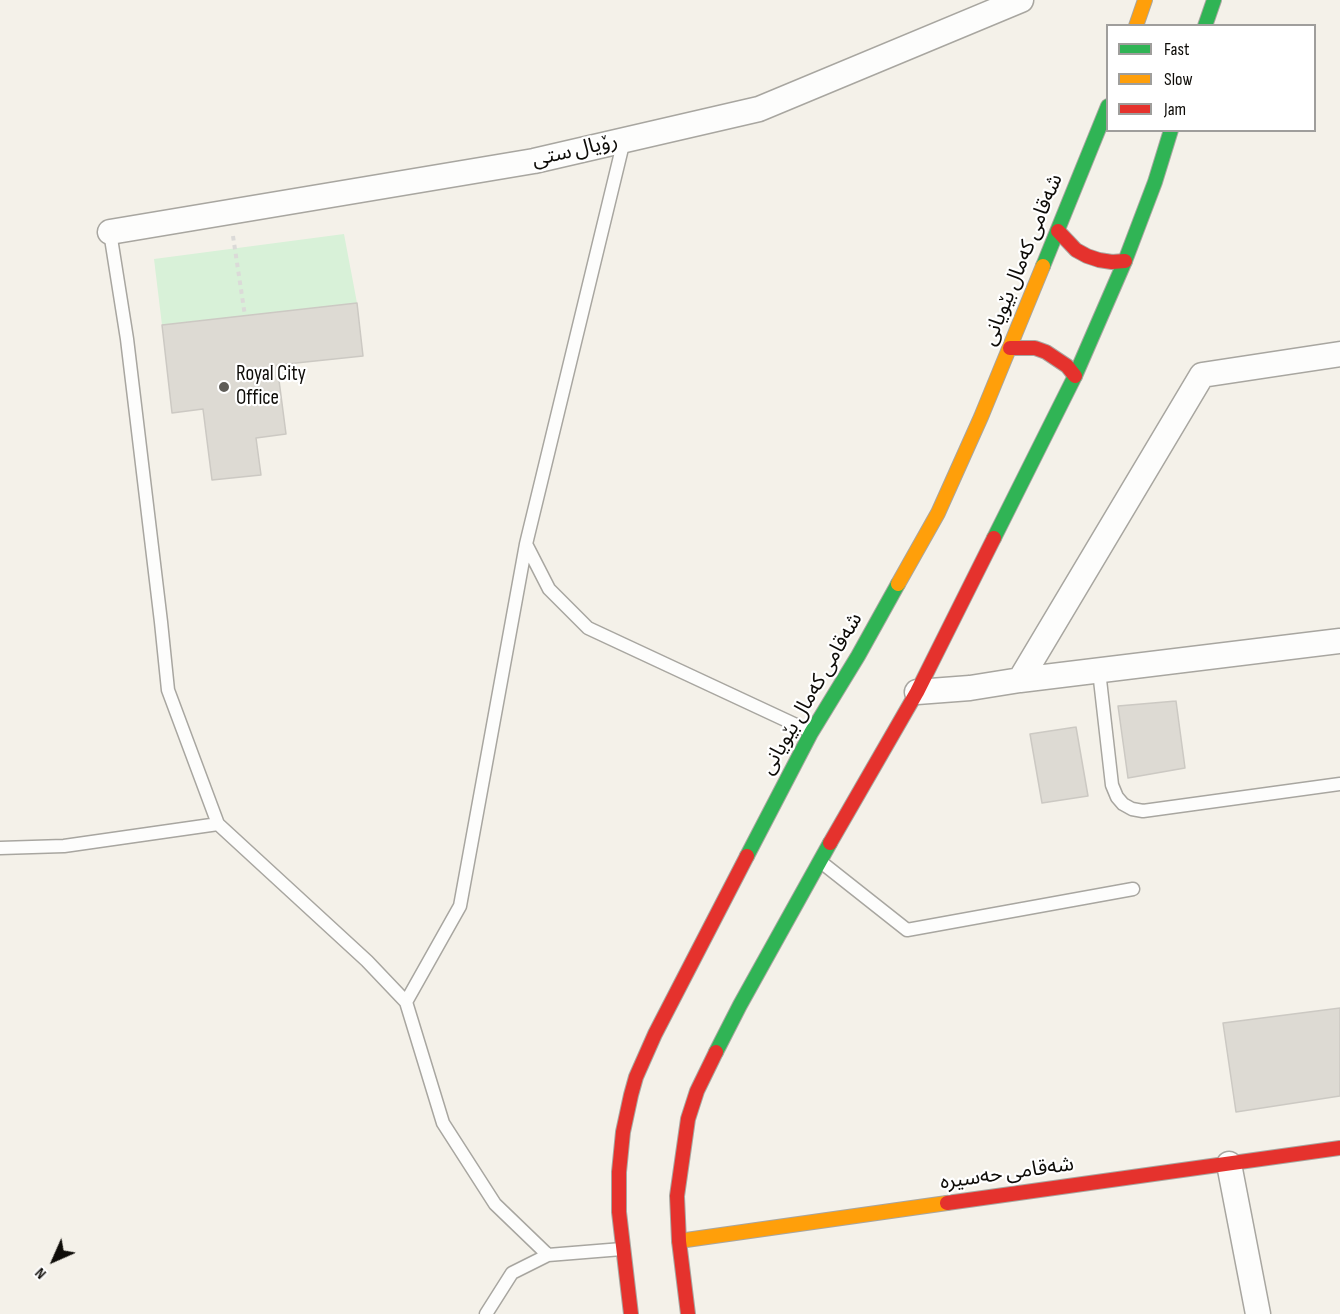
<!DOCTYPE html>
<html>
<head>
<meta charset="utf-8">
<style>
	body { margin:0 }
	#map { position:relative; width:1340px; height:1314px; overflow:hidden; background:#f4f1e9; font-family:"Sofia Sans Condensed",sans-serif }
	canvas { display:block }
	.legend { position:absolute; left:1106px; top:24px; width:210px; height:108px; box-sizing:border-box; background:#fff; border:2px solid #9f9e9c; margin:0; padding:8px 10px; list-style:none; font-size:18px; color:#0e0c08 }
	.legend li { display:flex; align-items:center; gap:12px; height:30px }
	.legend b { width:30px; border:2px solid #9f9e9c }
	.north { position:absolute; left:24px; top:1230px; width:60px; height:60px; -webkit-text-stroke:4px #fff; paint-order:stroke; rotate:225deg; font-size:16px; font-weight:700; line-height:24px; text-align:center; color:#0e0c08 }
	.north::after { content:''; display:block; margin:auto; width:21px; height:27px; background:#0e0c08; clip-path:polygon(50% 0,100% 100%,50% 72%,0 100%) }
</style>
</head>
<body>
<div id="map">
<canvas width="1340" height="1314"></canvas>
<ul class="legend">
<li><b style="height:8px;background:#30b455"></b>Fast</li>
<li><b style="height:8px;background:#ff9f0a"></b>Slow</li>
<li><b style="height:8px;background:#e5322d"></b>Jam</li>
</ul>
<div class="north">N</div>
</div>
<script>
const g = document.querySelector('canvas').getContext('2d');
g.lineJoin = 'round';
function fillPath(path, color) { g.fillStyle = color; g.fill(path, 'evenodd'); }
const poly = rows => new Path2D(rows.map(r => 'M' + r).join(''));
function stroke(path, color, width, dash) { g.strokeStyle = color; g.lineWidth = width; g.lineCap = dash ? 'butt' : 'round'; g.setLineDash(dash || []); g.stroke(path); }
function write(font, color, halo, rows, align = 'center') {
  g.font = font + ' "Sofia Sans Condensed","Noto Sans Arabic",sans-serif'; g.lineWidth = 4.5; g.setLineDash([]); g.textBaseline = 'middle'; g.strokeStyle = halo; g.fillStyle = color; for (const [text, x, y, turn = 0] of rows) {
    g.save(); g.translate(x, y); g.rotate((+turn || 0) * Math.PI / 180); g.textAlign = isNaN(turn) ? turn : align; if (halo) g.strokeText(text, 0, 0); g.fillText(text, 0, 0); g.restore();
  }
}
fillPath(poly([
	[344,234,357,303,162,325,154,259]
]), '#d8f1d8');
const building = poly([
	[357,303,363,356,277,365,286,434,256,438,261,475,212,480,203,409,172,413,162,325,357,303],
	[1176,701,1185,768,1128,778,1118,706,1176,701],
	[1076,727,1088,796,1042,803,1030,734,1076,727],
	[1340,1008,1340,1096,1236,1112,1223,1023,1340,1008]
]);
fillPath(building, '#dddad3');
stroke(building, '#ccc9c3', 1.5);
const lane = poly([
	[110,232,127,339,161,622,168,690,218,824,367,961,406,1002,443,1123,495,1204,548,1255,622,1249],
	[526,544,549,589,588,628,809,731],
	[1099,671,1112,785,1117,797,1123,804,1132,809,1143,811,1340,784],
	[0,848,64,846,218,824],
	[821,862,907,930,1133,889],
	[406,1002,460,906,526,544,624,140],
	[486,1314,512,1273,548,1255]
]);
const street = poly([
	[110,232,534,161,759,109,1021,0],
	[1020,680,1202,375,1340,354],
	[917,692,970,688,1020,680,1340,641],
	[1229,1164,1258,1314]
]);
const fast = poly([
	[1205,26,1214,0],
	[1043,266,1108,106],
	[994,538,1075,376,1125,261,1155,182,1171,130],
	[747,856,811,733,858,656,898,584],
	[716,1052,740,1005,830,843]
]);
const slow = poly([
	[1136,26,1145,0],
	[898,584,938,513,981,417,1043,266],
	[679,1241,947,1203]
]);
const jam = poly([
	[1058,231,1076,250,1087,256,1099,260,1112,262,1125,261],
	[1010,348,1035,348,1046,352,1067,366,1075,376],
	[830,843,917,692,994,538],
	[947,1203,1340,1148],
	[631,1314,619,1212,619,1172,623,1132,631,1095,636,1077,655,1034,747,856],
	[688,1314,679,1241,677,1196,688,1119,697,1091,716,1052]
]);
stroke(lane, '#a8a6a0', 15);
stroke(street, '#a8a6a0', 27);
stroke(fast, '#a8a6a0', 16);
stroke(slow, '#a8a6a0', 16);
stroke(jam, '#a8a6a0', 16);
stroke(poly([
	[233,236,245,316]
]), '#dbdad8', 4, [4.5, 4.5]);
stroke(lane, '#fdfdfc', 12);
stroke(street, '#fdfdfc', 24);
stroke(fast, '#30b455', 14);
stroke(slow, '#ff9f0a', 14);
stroke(jam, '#e5322d', 14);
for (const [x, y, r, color] of [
	[224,387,6,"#5e5c57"]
]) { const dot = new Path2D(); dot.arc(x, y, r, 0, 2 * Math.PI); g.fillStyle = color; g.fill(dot); stroke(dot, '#fff', 2); }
write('21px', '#0e0c08', '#fff', [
	["رۆیال ستی",575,151,-13],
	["شەقامی کەمال بێویانی",1023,260,-68],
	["شەقامی کەمال بێویانی",812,694,-60],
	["شەقامی حەسیرە",1007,1174,-8]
]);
write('21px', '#0e0c08', '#fff', [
	["Royal City",236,375],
	["Office",236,399]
], 'left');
</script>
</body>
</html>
